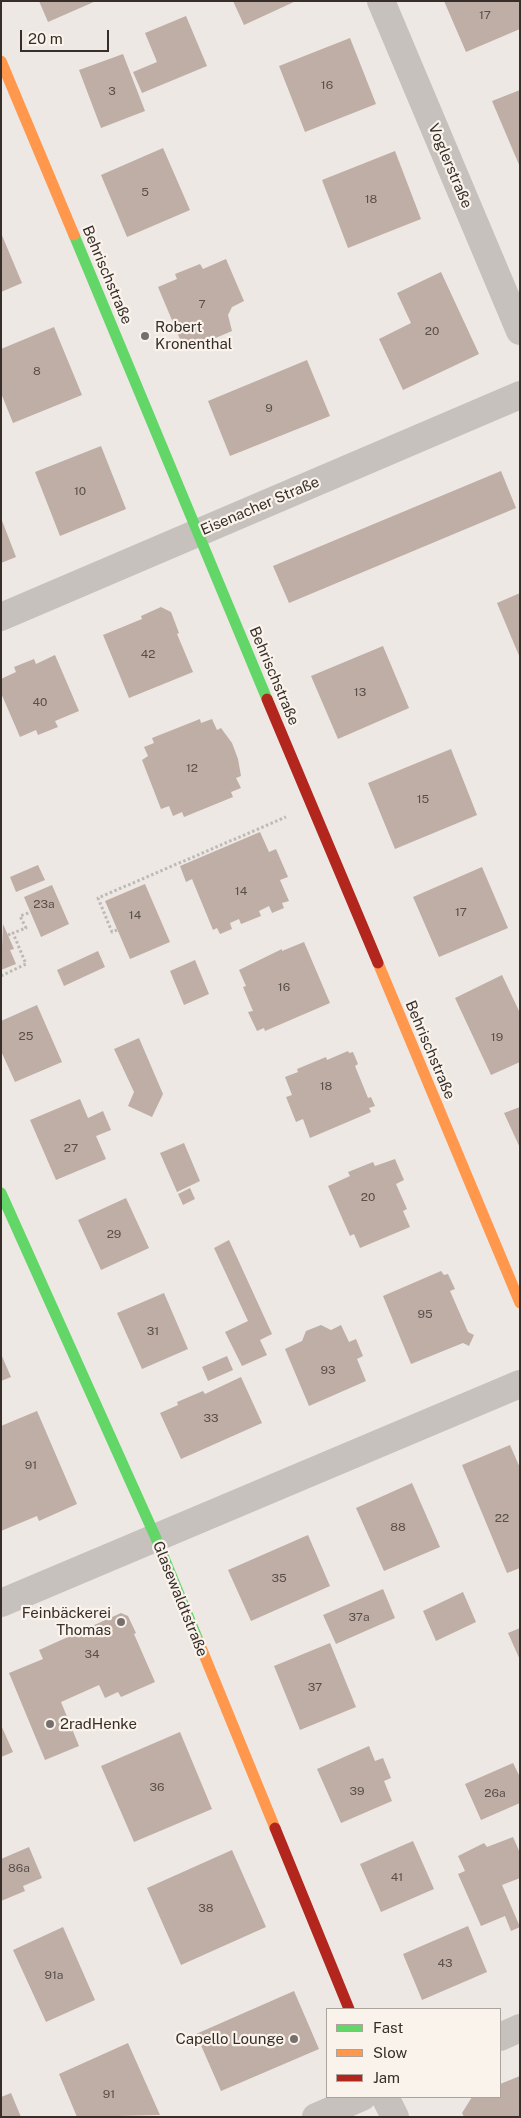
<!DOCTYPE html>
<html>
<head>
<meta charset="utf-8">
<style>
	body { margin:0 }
	#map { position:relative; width:521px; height:2118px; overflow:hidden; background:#ede8e3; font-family:"Public Sans",sans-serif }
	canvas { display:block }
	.frame { position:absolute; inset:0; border:2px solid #372e2a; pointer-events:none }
	.legend { position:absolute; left:326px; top:2008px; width:175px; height:90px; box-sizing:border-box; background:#f9f3eb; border:1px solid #aba49e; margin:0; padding:6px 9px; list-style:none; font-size:15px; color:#372e2a }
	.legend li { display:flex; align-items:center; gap:10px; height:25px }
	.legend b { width:25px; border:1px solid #aba49e }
	.scale { position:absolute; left:20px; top:30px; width:89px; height:22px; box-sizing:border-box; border:2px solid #372e2a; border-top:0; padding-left:6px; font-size:15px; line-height:18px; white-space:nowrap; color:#372e2a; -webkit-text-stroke:4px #f9f3eb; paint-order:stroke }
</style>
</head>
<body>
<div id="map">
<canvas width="521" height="2118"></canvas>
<div class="frame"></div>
<ul class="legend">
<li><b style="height:6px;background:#63d668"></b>Fast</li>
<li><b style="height:6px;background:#ff974d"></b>Slow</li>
<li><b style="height:6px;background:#b3261e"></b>Jam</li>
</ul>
<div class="scale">20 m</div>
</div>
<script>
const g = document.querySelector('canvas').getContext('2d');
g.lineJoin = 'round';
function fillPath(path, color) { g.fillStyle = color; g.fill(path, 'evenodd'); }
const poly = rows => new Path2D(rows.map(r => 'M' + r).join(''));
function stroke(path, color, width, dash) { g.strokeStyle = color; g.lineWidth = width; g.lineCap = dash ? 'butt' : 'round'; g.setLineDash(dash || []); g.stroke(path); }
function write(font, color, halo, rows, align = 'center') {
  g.font = font + ' "Public Sans",sans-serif'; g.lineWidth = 4.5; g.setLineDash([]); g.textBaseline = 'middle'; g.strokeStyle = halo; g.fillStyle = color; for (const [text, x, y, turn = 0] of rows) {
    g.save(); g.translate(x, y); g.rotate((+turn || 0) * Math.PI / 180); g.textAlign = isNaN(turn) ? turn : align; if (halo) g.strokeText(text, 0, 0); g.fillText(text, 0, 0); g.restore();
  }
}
fillPath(poly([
	[39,1,96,1,48,22],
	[233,1,296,1,244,25],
	[444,1,520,1,520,29,466,52],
	[186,16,207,66,142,93,133,72,157,62,145,33],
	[350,38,376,104,305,132,279,66],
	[123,54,145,111,101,128,79,70],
	[520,90,520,167,492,101],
	[163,148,190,210,127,237,101,175],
	[395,151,421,219,348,248,322,180],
	[1,233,22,283,1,292],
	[226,259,244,301,232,307,228,315,232,331,185,351,158,287,177,279,175,274,200,264,203,269],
	[441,272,479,354,403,390,379,339,411,323,397,293],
	[54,327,82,395,13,423,1,393,1,349],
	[307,360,330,416,230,456,208,401],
	[101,446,126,509,60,536,35,472],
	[501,471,516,508,289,603,273,566],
	[1,518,16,557,1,563],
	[520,593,520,658,497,603],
	[161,607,171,612,179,633,177,634,193,672,129,698,103,635,142,619,141,616],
	[383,646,409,708,338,739,311,676],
	[55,655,79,711,55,721,58,727,38,735,36,730,20,737,1,693,1,679,16,672,14,667,34,659,36,664],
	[200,719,201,723,212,719,217,730,221,728,232,743,238,759,241,776,236,778,241,788,231,792,233,797,184,817,182,812,173,816,169,806,161,809,142,760,148,756,144,747,154,743,152,738],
	[451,749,477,815,395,849,368,783],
	[260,832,269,852,276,849,288,877,280,880,289,901,282,903,284,908,272,913,269,906,259,911,261,916,241,924,239,919,230,923,232,929,220,934,217,928,213,930,192,879,186,882,180,866],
	[38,865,45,880,16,892,10,877],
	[482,867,508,928,439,957,413,897],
	[145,884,170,942,130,959,105,901],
	[52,885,69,924,41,937,24,897],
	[3,924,14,949,10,950,16,964,1,970],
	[304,942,330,1003,265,1031,264,1028,257,1031,248,1012,253,1011,243,987,246,986,239,970,282,949,282,951],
	[98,951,105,967,64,986,57,970],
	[195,960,209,994,184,1005,170,971],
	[502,975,520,1013,520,1062,491,1075,455,998],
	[37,1005,62,1062,15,1082,1,1051,1,1021],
	[139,1038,163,1094,152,1117,128,1106,134,1092,114,1049],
	[348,1051,349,1053,353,1052,358,1064,355,1066,368,1098,371,1097,375,1106,369,1108,371,1112,310,1138,303,1119,296,1122,286,1097,292,1095,285,1077,298,1072,297,1069,326,1057,327,1060],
	[80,1099,88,1118,103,1111,111,1130,96,1136,106,1159,56,1180,30,1120],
	[520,1107,520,1148,504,1113],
	[184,1143,200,1181,177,1192,160,1153],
	[395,1159,404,1180,396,1184,407,1209,403,1211,410,1227,360,1248,354,1234,350,1236,328,1186,350,1176,348,1172,373,1162,375,1166],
	[190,1188,195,1199,183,1205,178,1194],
	[126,1198,149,1248,101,1270,78,1220],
	[229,1240,272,1334,260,1340,267,1355,242,1366,225,1332,248,1321,214,1248],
	[441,1271,444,1275,448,1274,455,1289,450,1291,468,1332,474,1335,469,1346,463,1343,411,1364,383,1296],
	[164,1293,188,1349,142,1369,117,1313],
	[321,1325,331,1330,341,1325,349,1342,356,1339,363,1356,357,1359,366,1381,309,1406,285,1349,302,1341,306,1331],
	[1,1354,11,1377,1,1381],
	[227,1356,233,1370,208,1381,202,1367],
	[241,1377,262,1423,181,1459,160,1413,178,1405,177,1402,203,1391,205,1394],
	[37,1411,77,1504,39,1521,37,1516,1,1531,1,1426],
	[510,1445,520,1468,520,1568,507,1573,462,1465],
	[412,1483,440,1547,384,1571,356,1508],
	[308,1535,330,1586,251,1621,228,1570],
	[383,1589,395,1618,336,1644,323,1615],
	[463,1592,476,1622,436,1641,423,1611],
	[121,1613,128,1616,136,1633,134,1634,155,1682,121,1697,118,1692,105,1698,99,1685,61,1702,79,1746,45,1760,9,1673,43,1659,39,1650],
	[520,1628,520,1660,508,1633],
	[330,1643,356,1707,300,1730,274,1666],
	[1,1725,13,1752,1,1757],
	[180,1732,212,1809,134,1842,101,1766],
	[369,1746,375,1761,383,1758,391,1778,384,1781,392,1801,341,1823,317,1769],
	[513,1763,520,1777,520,1803,481,1820,465,1784],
	[513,1837,520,1853,520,1878,502,1885,520,1927,511,1931,505,1916,481,1926,458,1874,465,1871,458,1856,484,1843,487,1847],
	[413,1841,434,1889,381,1912,360,1864],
	[29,1847,42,1878,23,1886,25,1891,1,1901,1,1859],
	[232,1850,266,1927,181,1965,147,1888],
	[468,1926,487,1972,422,2000,403,1954],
	[63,1927,95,2000,46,2022,13,1950],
	[294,1991,319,2049,221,2091,196,2034],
	[128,2043,160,2115,77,2117,59,2074],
	[520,2076,520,2117,464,2117,462,2113,472,2097,500,2097,500,2084],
	[11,2093,21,2117,1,2117,1,2097]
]), '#bfaea6');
stroke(poly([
	[117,930,112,932,98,898,286,817],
	[8,935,13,933],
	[1,976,26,964,13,933,26,928,20,916,31,912]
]), '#bfb9b4', 3, [2.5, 2.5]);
stroke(poly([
	[381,1,520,331],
	[1,617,520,395],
	[1,1603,520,1384],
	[500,2037,520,2028],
	[385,2097,395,2117],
	[316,2117,362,2097]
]), '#c6c1bc', 28);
stroke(poly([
	[74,235,267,699],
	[1,1193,155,1536,198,1640]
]), '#63d668', 11);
stroke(poly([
	[1,61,74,235],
	[378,963,520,1303],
	[198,1640,275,1828]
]), '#ff974d', 11);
stroke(poly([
	[267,699,378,963],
	[275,1828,349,2009]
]), '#b3261e', 11);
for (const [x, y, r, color] of [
	[145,336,5,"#776f6b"],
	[121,1622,5,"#776f6b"],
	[50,1724,5,"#776f6b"],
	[294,2039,5,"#776f6b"]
]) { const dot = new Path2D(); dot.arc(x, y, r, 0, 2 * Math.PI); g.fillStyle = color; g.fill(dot); stroke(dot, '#f9f3eb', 2); }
write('12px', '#594e49', null, [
	["17",485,15],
	["16",327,85],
	["3",112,91],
	["5",145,192],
	["18",371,199],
	["7",202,304],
	["20",432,331],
	["8",37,371],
	["9",269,408],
	["10",80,491],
	["42",148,654],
	["13",360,692],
	["40",40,702],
	["12",192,768],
	["15",423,799],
	["14",241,891],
	["23a",44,904],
	["17",461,912],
	["14",135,915],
	["16",284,987],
	["25",26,1036],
	["19",497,1037],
	["18",326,1086],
	["27",71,1148],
	["20",368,1197],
	["29",114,1234],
	["95",425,1314],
	["31",153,1331],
	["93",328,1370],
	["33",211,1418],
	["91",31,1465],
	["22",502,1518],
	["88",398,1527],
	["35",279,1578],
	["37a",359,1617],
	["34",92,1654],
	["37",315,1687],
	["36",157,1787],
	["39",357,1791],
	["26a",495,1793],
	["86a",19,1868],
	["41",397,1877],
	["38",206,1908],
	["43",445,1963],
	["91a",54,1975],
	["91",109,2094]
]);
write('15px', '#372e2a', '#f9f3eb', [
	["Voglerstraße",450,166,67],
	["Behrischstraße",107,275,67],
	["Eisenacher Straße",260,506,-23],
	["Behrischstraße",274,676,67],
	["Behrischstraße",430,1050,67],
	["Glasewaldtstraße",180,1599,68]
]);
write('15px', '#372e2a', '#f9f3eb', [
	["Robert",155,327],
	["Kronenthal",155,344],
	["Feinbäckerei",111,1613,"right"],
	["Thomas",111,1630,"right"],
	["2radHenke",60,1724],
	["Capello Lounge",284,2039,"right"]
], 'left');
</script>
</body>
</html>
